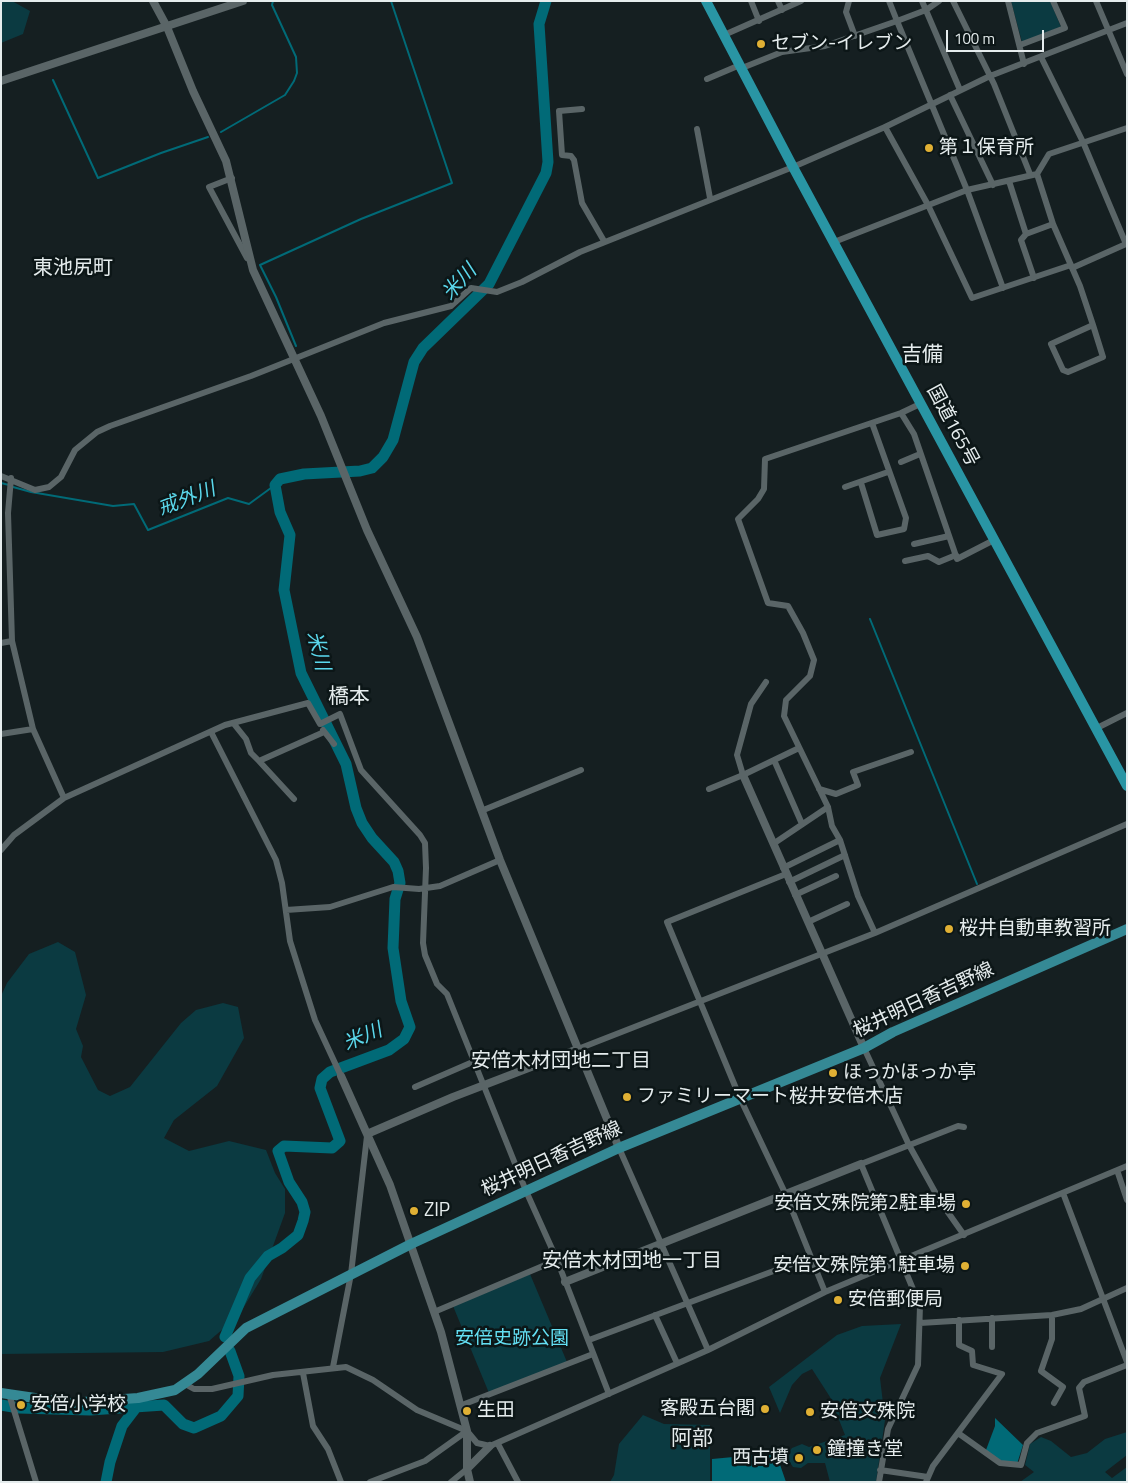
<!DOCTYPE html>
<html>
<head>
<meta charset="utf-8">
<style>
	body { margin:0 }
	#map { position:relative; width:1128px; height:1483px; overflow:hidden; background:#151f21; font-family:"Titillium Web",sans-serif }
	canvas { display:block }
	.frame { position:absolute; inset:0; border:2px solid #e5eced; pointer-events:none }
	.scale { position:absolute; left:946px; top:30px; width:98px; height:22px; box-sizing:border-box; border:2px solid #e5eced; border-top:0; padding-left:6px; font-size:15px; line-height:18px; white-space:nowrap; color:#e5eced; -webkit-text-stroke:4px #0c1617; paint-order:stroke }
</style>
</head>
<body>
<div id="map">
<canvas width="1128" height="1483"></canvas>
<div class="frame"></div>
<div class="scale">100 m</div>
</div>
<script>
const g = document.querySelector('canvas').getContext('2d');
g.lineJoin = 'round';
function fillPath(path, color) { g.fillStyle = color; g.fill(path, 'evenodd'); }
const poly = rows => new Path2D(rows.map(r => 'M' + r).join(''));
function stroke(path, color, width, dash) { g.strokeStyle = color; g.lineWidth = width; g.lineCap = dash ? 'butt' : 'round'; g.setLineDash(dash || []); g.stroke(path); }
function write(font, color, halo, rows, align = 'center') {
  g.font = font + ' "Titillium Web","Noto Sans JP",sans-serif'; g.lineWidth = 5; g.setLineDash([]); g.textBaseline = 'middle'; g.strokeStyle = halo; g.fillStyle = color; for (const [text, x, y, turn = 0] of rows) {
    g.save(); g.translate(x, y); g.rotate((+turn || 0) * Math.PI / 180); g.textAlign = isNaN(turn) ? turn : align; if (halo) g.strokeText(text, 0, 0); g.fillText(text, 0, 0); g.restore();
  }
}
fillPath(poly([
	[1,1,12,1,30,11,23,34,1,43],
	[1011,1,1050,1,1061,27,1022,42],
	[58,942,75,952,86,995,76,1029,83,1046,81,1057,98,1090,110,1096,130,1087,181,1023,196,1010,223,1003,238,1007,244,1038,217,1086,174,1120,164,1138,189,1151,229,1141,266,1150,275,1173,285,1189,285,1213,261,1279,239,1315,209,1341,163,1352,1,1354,1,996,7,983,29,954],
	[530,1274,567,1362,489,1393,453,1306],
	[901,1324,880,1378,885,1420,876,1482,830,1482,825,1463,808,1463,801,1468,793,1467,789,1461,788,1453,792,1448,802,1444,809,1447,845,1435,830,1397,812,1369,802,1374,792,1385,780,1413,769,1387,837,1335,862,1326],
	[643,1415,664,1424,710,1425,710,1482,610,1482,614,1475,619,1444],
	[1127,1432,1127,1455,1105,1472,1112,1478,1127,1467,1127,1482,1020,1482,1034,1472,1025,1465,1030,1444,1041,1437,1051,1441,1071,1457,1087,1453,1105,1439]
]), '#0b3a41');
fillPath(poly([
	[995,1418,1023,1445,1017,1464,997,1461,986,1450,995,1426],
	[776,1453,786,1482,712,1482,712,1459]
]), '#016a77');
stroke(poly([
	[53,80,98,178,161,153,208,137],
	[221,132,285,95,294,81,297,73,296,57,272,5,273,1],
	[296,346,276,297,260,265,361,219,452,183,391,1],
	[1,483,9,485],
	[13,487,31,492,113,506,134,504,148,530,228,498,249,504,275,485],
	[870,619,977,884]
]), '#016a77', 2);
stroke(poly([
	[225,1337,250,1278,268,1256,282,1248,298,1235,303,1221,305,1212,302,1202,289,1182,278,1151,284,1146,332,1148,340,1141,320,1088,322,1079,330,1072,389,1050,404,1039,410,1027,401,1001,393,948,395,899,400,883,398,871,394,862,372,838,362,823,356,808,346,764,301,673,284,590,290,535,280,512,275,485,280,479,304,474,360,471,372,468,383,457,393,440,414,362,423,348,489,284,546,173,548,162,539,24,546,1],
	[1,1405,19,1408,90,1410,164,1405,183,1424,194,1428,221,1416,238,1396,239,1376,230,1351],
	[106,1482,110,1462,122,1426,135,1409]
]), '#016a77', 11);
stroke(poly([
	[751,1,759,21],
	[778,1,782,10],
	[849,1,846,12,855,36],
	[889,1,897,21,926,10,939,1],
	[922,1,960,90],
	[953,1,994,84,1030,174],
	[1008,1,1024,64],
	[1096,1,1127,74],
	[724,35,801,1],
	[1020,45,1065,28,1053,1],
	[1041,57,1083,142,1126,244,1072,268],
	[742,68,782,52,825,46,897,21,967,190,1003,288],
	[707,79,740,65],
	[950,95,993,185],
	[582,109,559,111,562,155,571,156,574,160,582,203,604,241],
	[885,127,928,205,972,298,1071,265],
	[697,129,710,198],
	[1037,174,1053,224,1080,286,1093,325,1103,357,1068,372,1063,370,1051,344,1093,325],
	[1037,174,1049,154,1127,128],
	[232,178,209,187,247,258],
	[1009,181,1026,234,1053,224],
	[1026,234,1021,240,1034,278],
	[834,242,967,190,1037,174],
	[901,413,914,434,957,559,994,540],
	[901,462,920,454],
	[1,476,35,490,49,487,61,477,75,450,97,432,110,426,251,376,384,323,451,306,471,288,497,292,522,282,580,252,793,167,885,127,990,76,1127,23],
	[11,478,8,513,12,641,33,729,64,798],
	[861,483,877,535,904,529,906,518,872,423],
	[845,487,888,472],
	[914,544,949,536],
	[905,561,928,556,939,562,956,555],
	[1,643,12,641],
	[234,724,246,739,251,753,259,761],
	[1097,728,1127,713],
	[323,730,334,744],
	[211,732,276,860,282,883,290,941,315,1020,341,1076],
	[1,734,33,729],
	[774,760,802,824],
	[743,775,799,748],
	[709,789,743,775,737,755,751,704,766,682],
	[819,789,836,794,858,785,853,772,911,752],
	[294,799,259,761,324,732],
	[481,811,581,770],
	[773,844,828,807],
	[1,850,14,835,64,798,225,725,308,703,320,724,340,714,361,770,420,835,425,843,426,868,423,943,425,955,437,984,447,994,526,1191,557,1260,609,1394],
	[783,868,840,840],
	[786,874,667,922,740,1098,786,1195,825,1292],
	[789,882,845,855],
	[795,895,836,876],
	[286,910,330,907,393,887,419,889,440,886,500,860],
	[808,922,847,904],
	[875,933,858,896,840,840,832,826,828,807,784,716,786,700,810,676,814,660,803,633,788,606,768,603,738,519,758,499,764,489,765,459,901,413,920,404],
	[864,1048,909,1145,940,1201,964,1235],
	[578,1049,875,933,1127,824],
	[415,1087,475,1061],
	[619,1148,708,1350],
	[1117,1170,1127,1200],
	[1063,1193,1127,1362],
	[434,1312,557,1260],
	[655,1315,677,1363],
	[1052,1315,1052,1339,1041,1371,1063,1387,1054,1403],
	[920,1323,1052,1315,1081,1309,1127,1288],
	[589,1340,811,1257],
	[992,1347,992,1318],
	[333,1367,351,1274,367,1136],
	[303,1373,313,1426,328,1449,341,1482],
	[185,1384,194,1389,212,1389,273,1375,346,1367,373,1380,417,1410,467,1431,477,1443,490,1446,708,1350,825,1292,1127,1166],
	[9,1394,36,1482],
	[462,1405,593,1354],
	[958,1433,1000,1463,1021,1465,1027,1443,1037,1433,1085,1416,1079,1388,1084,1382,1127,1365],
	[498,1444,518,1482],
	[880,1470,928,1477],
	[370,1482,425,1461,467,1431],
	[451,1482,467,1469],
	[879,1482,888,1429,918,1365,920,1306,861,1164,958,1126,964,1127],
	[926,1482,933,1466,1002,1374,973,1365,972,1351,959,1345,959,1320]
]), '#5a6567', 6);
stroke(poly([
	[153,1,167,27,193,91,226,161,253,270,321,416,367,530,417,637,500,860,619,1148],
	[1,81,243,1],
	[743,775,864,1048],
	[341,1076,367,1134],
	[565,1282,861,1164],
	[467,1469,490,1446],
	[470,1482,467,1469,467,1431,441,1332,390,1185,367,1134,453,1097,578,1049]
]), '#5a6567', 8);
stroke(poly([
	[1,1393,69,1403,138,1398,175,1390,198,1374,246,1328,411,1244,619,1148,864,1048,893,1032,1127,929]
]), '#358995', 10);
stroke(poly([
	[706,1,793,167,1127,786]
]), '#2995a4', 10);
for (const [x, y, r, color] of [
	[761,44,5,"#e0b034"],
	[929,148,5,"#e0b034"],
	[949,929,5,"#e0b034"],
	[833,1073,5,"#e0b034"],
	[627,1097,5,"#e0b034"],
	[966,1204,5,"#e0b034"],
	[414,1211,5,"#e0b034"],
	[965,1266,5,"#e0b034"],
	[838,1300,5,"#e0b034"],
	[21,1405,5,"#e0b034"],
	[765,1409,5,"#e0b034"],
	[467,1411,5,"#e0b034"],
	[810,1412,5,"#e0b034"],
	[817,1450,5,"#e0b034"],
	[799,1458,5,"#e0b034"]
]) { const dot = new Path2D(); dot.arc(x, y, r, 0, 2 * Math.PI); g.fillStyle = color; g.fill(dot); stroke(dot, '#0c1617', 2); }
write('19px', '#e5eced', '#0c1617', [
	["セブン-イレブン",771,44],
	["第１保育所",939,148],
	["桜井自動車教習所",959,929],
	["ほっかほっか亭",843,1073],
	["ファミリーマート桜井安倍木店",637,1097],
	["安倍文殊院第2駐車場",956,1204,"right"],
	["ZIP",424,1211],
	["安倍文殊院第1駐車場",955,1266,"right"],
	["安倍郵便局",848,1300],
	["安倍小学校",31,1405],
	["客殿五台閣",755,1409,"right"],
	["生田",477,1411],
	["安倍文殊院",820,1412],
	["鐘撞き堂",827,1450],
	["西古墳",789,1458,"right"]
], 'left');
write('19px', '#e5eced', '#0c1617', [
	["国道165号",952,426,62],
	["桜井明日香吉野線",924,1001,-25],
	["桜井明日香吉野線",552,1160,-25]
]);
write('19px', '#63dff3', '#0c1617', [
	["安倍史跡公園",512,1339]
]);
write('20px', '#e5eced', '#0c1617', [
	["東池尻町",73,269],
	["安倍木材団地二丁目",561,1062],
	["安倍木材団地一丁目",632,1262]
]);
write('italic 20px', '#5bd8ec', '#0c1617', [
	["米川",460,283,-47],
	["戒外川",187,500,-21],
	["米川",317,651,76],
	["米川",363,1038,-23]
]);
write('21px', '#e5eced', '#0c1617', [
	["吉備",922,356],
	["橋本",349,698],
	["阿部",692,1440]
]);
</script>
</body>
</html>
